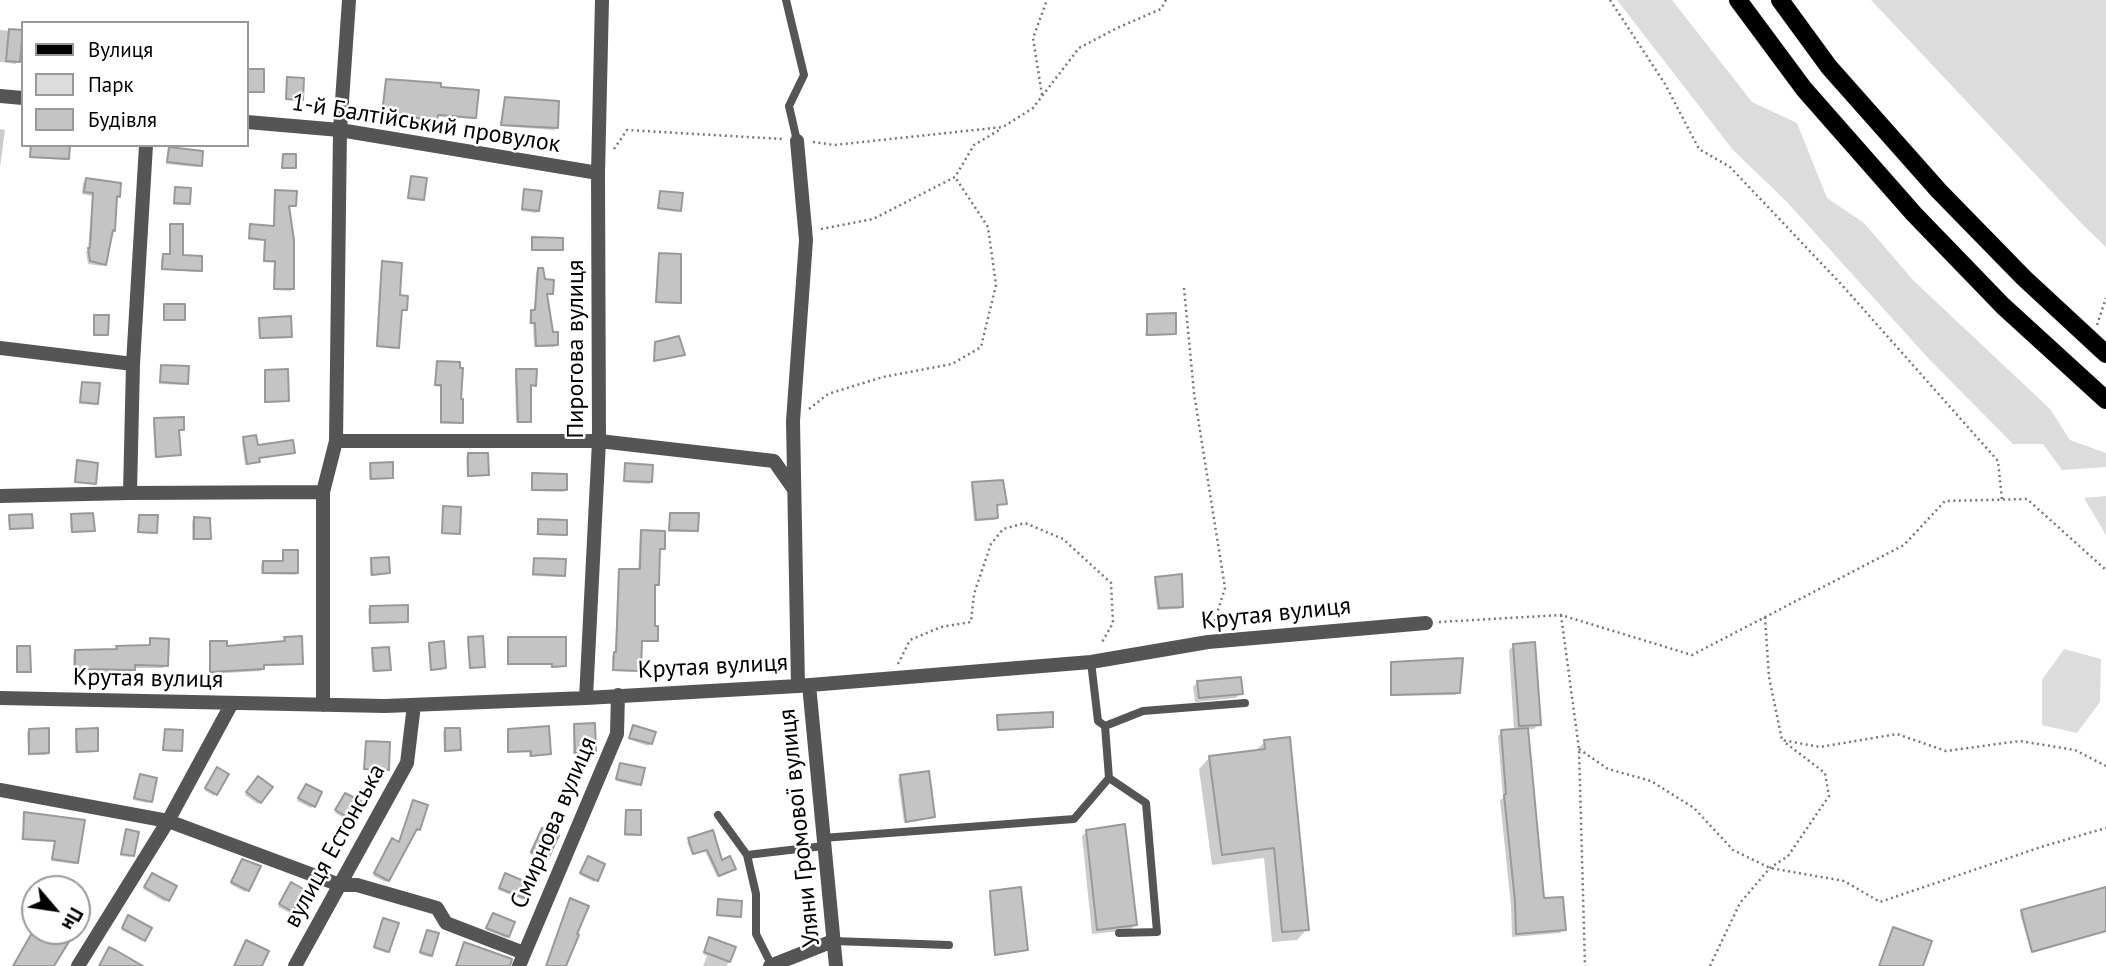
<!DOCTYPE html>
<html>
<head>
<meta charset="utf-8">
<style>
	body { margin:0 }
	#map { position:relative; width:2106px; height:966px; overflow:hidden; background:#fff; font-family:"PT Sans",sans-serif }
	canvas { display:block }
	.legend { position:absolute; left:21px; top:21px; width:228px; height:126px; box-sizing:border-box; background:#fff; border:2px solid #999; margin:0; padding:9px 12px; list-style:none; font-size:21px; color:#000 }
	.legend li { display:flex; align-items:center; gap:14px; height:35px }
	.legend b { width:35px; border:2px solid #999 }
	.north { position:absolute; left:21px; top:875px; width:70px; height:70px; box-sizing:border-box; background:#fff; border:2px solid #999; border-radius:50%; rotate:119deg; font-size:19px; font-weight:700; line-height:28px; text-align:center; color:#000 }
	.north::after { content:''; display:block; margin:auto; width:24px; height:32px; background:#000; clip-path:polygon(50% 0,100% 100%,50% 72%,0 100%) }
</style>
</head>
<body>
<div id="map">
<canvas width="2106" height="966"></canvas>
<ul class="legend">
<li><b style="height:9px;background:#000"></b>Вулиця</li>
<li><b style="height:19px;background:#dcdcdc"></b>Парк</li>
<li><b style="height:19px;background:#c4c4c4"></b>Будівля</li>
</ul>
<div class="north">Пн</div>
</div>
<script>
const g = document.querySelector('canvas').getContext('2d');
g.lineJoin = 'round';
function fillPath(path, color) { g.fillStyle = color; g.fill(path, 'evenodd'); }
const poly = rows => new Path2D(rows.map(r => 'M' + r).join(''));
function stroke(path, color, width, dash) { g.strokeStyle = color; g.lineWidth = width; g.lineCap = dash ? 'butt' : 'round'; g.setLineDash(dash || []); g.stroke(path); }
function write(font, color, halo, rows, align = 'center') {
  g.font = font + ' "PT Sans",sans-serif'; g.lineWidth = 5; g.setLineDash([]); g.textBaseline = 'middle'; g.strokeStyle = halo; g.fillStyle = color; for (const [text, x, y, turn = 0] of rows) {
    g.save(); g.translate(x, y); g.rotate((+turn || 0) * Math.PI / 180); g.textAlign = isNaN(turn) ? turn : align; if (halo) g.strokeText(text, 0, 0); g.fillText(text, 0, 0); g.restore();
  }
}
fillPath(poly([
	[1617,0,1672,0,1752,102,1797,123,1827,198,1864,223,1913,280,2050,409,2070,440,2106,453,2106,467,2062,470,2043,444,2013,444,1928,358,1787,202,1733,150],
	[1871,0,2106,0,2106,247,2085,227],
	[2106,496,2106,535,2084,498],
	[2064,649,2101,659,2100,702,2077,733,2042,725,2042,680]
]), '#dcdcdc');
fillPath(poly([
	[0,30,23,32,23,59,18,58,16,64,0,62],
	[288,79,301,99,299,101,285,100],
	[386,81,439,89,475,117,473,119,436,116,433,122,381,115],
	[505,99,556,128,554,130,500,126],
	[0,129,5,130,0,167],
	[30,145,68,145,68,158,66,160,29,158],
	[170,149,200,165,198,167,166,164],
	[411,178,423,199,421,201,407,199],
	[86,180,118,196,115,199,104,264,102,266,88,264,86,252,88,250,92,196,82,194,83,183],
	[175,189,188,203,186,205,173,205],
	[525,190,538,211,536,213,521,211],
	[276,192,294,206,287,208,292,289,290,291,273,290,274,263,263,262,264,241,248,240,251,226,273,228,274,194],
	[660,192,679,210,677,212,657,209],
	[171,226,181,257,200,270,198,272,161,270,161,258,169,256,169,228],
	[533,239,561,249,559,251,531,251],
	[660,255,679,302,677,304,655,303,658,257],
	[383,263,405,309,401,311,395,349,376,347,381,265],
	[538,270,551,294,546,295,552,334,556,345,554,347,534,347,533,324,529,324,530,314,534,312,536,272],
	[165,306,183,319,181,321,163,321],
	[95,316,107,334,105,336,93,336,93,318],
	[1148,316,1174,333,1172,335,1145,336],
	[260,319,290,336,288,338,259,339,258,321],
	[656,344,683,355,653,362,654,346],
	[437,362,459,400,461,422,459,424,440,424,440,387,434,386],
	[162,366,186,383,184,385,159,384],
	[517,371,535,385,529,387,529,421,527,423,516,423,515,373],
	[266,372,287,400,285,402,264,403,264,374],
	[83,384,97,403,95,405,79,404],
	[155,420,183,429,177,431,179,454,177,456,155,458,153,422],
	[244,439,256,447,293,452,258,459,256,463,245,465,242,441],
	[468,455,488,474,486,476,467,477,466,457],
	[371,465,392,477,369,480,369,467],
	[626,465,651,482,649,484,623,482],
	[533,475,565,490,563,492,531,491],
	[973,484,1005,503,995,506,997,518,995,520,974,521,971,485],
	[444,508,458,533,456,535,441,534],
	[670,514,696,530,694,532,668,532],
	[10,516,31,527,9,530,8,518],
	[72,516,93,530,71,533,70,518],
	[140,517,155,532,153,534,137,533],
	[194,519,209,538,207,540,192,540,192,521],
	[539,520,565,534,563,536,536,535],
	[642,532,663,549,658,551,658,584,653,586,653,627,656,640,640,642,639,670,637,672,612,671,612,656,615,653,618,573,620,571,638,571,640,534],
	[284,552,297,573,295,575,261,574,261,564,263,562,282,562],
	[372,560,388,573,370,576,370,562],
	[534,560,563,575,561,577,532,576],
	[1156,578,1182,607,1180,609,1157,610,1154,580],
	[370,607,406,621,404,623,369,624,368,609],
	[469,638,483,666,481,668,469,669,467,640],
	[285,639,301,663,299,665,262,666,261,671,209,674,209,645,211,643,225,648,283,643],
	[509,639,565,666,551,668,551,665,507,665,507,641],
	[151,640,166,665,163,668,133,668,130,673,73,672,73,655,76,652,114,651,117,648,147,647],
	[430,644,444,668,442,670,430,671,428,646],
	[1514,645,1539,724,1534,729,1526,729,1543,900,1564,929,1560,933,1512,937,1511,906,1500,800,1503,798,1498,736,1502,732,1514,731,1509,650],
	[18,648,29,671,27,673,16,673,16,650],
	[373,650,389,669,387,671,372,672,371,652],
	[1392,664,1458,692,1456,695,1390,696,1390,666],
	[1198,682,1241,693,1236,698,1195,702,1193,687],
	[998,717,1051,726,1049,728,997,731,996,719],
	[575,725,594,751,592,753,573,754,573,727],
	[634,727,650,744,648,746,628,739],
	[29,730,48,753,46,755,28,755,27,732],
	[445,730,459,749,457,751,444,752,443,732],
	[77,731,97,750,95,752,75,753,75,733],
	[165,731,180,750,178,752,162,751],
	[509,731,549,754,529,757,529,752,507,753,507,733],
	[1265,742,1307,929,1297,940,1272,942,1264,858,1212,865,1199,769,1209,758,1254,752],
	[367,743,387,769,385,771,363,770],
	[621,765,639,784,637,786,616,781],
	[215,771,216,794,214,796,204,790],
	[140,776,150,801,148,803,133,800],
	[900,777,933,816,931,818,904,823,898,779],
	[258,778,271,788,258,804,245,795],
	[304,788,320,793,311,808,297,801],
	[344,797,350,818,348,820,335,813],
	[412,804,418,829,414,830,386,882,373,876,390,842,399,843],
	[627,812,639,834,637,836,624,836,625,814],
	[25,814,83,821,77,862,75,864,51,861,54,842,21,840],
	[126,831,132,855,130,857,120,856],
	[1087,831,1135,925,1130,930,1092,934,1082,836],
	[541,832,556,836,544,860,530,854],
	[712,832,721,862,732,870,717,877,705,851,692,855,687,842],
	[587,860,596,880,594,882,580,875],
	[241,863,247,890,245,892,230,884],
	[150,877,167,900,165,902,143,889],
	[503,877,526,898,524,900,498,890],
	[290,886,292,911,290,913,278,907],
	[2106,888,2106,932,2031,952,2020,914,2022,912],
	[991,893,1027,949,1025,951,994,956,989,895],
	[719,901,739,916,737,918,716,916],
	[493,915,508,936,506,938,486,930],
	[127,919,144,940,142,941,121,930],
	[384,920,388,951,386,953,373,948],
	[427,932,431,955,429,957,419,954],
	[708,941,733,948,727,966,703,966,707,956,703,954]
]), '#0003');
const building = poly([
	[9,29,23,30,20,62,6,61,9,29],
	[247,69,264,69,264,92,247,92,247,69],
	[287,77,304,78,303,100,286,99,287,77],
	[386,79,441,83,441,87,479,90,476,118,438,115,437,120,382,114,386,79],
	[505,97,559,101,558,128,501,125,505,97],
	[31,145,70,145,69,159,30,157,31,145],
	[169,147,203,151,202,166,167,162,169,147],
	[283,154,296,154,296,168,282,168,283,154],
	[411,176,427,178,424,200,408,198,411,176],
	[86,178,121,183,120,197,117,196,115,231,113,230,106,265,90,261,88,248,90,248,93,193,84,192,86,178],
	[175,187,191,188,190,204,174,203,175,187],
	[524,189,542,191,539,211,522,209,524,189],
	[275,190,297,191,296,206,289,206,294,240,294,289,274,289,275,261,264,261,265,240,249,238,250,224,274,226,275,190],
	[660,191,683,193,681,211,658,208,660,191],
	[170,224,183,224,183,255,202,256,202,271,162,269,163,254,170,254,170,224],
	[532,237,563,238,563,250,532,250,532,237],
	[659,253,681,254,681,303,656,302,659,253],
	[382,261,402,263,400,295,408,296,407,310,402,310,399,348,377,346,382,261],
	[538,268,543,268,545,279,554,280,553,294,547,294,553,332,558,332,558,345,536,346,535,323,531,323,531,310,535,310,538,268],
	[164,304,185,304,185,320,164,320,164,304],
	[1176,313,1176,334,1147,335,1147,314,1176,313],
	[94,315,109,315,108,335,94,335,94,315],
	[291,316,292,337,260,338,259,318,291,316],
	[679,336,685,355,654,361,655,342,679,336],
	[437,361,460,362,460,368,463,368,461,399,463,399,463,423,441,422,441,385,435,385,437,361],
	[161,365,189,366,188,384,160,382,161,365],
	[288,369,289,401,265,402,265,370,288,369],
	[516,369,537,369,536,386,531,385,531,422,518,422,516,369],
	[82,382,100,383,98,404,80,402,82,382],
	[184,417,184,430,179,430,181,455,156,457,154,418,184,417],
	[256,435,258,445,293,440,295,453,259,458,260,462,247,464,243,437,256,435],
	[468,453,488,453,489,475,468,476,468,453],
	[77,460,98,463,96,484,75,482,77,460],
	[393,462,393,478,371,479,370,463,393,462],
	[625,463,653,465,652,482,624,481,625,463],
	[532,473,567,474,567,490,532,490,532,473],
	[1003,480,1007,504,997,505,998,518,976,520,972,482,1003,480],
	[443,506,461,507,460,534,442,533,443,506],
	[93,513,95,531,72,532,71,514,93,513],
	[670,513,699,513,698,531,669,530,670,513],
	[32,514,33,528,10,529,9,515,32,514],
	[139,515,158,515,157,533,138,532,139,515],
	[194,517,210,518,211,539,194,539,194,517],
	[538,519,567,520,567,535,538,534,538,519],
	[641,530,665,531,665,549,660,549,659,585,655,585,655,626,658,626,658,641,642,641,641,671,613,670,614,652,616,652,619,569,640,569,641,530],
	[283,550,298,550,298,573,263,573,263,561,283,561,283,550],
	[389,557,390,573,372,575,371,558,389,557],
	[534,558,566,559,565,576,533,574,534,558],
	[1182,574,1183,607,1159,608,1155,577,1182,574],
	[408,605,408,622,370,623,370,606,408,605],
	[302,636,303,664,264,665,264,669,210,672,210,641,227,641,227,646,285,641,284,637,302,636],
	[483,636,485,667,470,668,468,637,483,636],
	[508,637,566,637,566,666,552,667,552,664,508,664,508,637],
	[150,638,169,639,168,666,135,665,135,670,75,669,75,650,117,649,116,646,150,645,150,638],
	[444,641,446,668,431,670,429,643,444,641],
	[1535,642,1541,725,1519,726,1513,644,1535,642],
	[17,646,30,646,31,672,17,672,17,646],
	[389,647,391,670,374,671,372,648,389,647],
	[1463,658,1460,693,1391,695,1391,662,1463,658],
	[1241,677,1243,694,1199,698,1197,681,1241,677],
	[1053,712,1053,727,998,730,997,715,1053,712],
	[595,723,596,752,575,753,574,724,595,723],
	[633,725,656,732,652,744,629,738,633,725],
	[549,726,551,754,531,756,531,751,508,752,508,729,549,726],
	[49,728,49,753,29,754,29,729,49,728],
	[98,728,98,751,77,752,76,729,98,728],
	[445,728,460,728,461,750,445,751,445,728],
	[1528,728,1544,898,1563,897,1566,930,1516,934,1515,901,1504,795,1506,794,1501,730,1528,728],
	[165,729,183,730,182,751,163,750,165,729],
	[1290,737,1309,930,1282,932,1274,848,1222,855,1209,756,1265,749,1264,740,1290,737],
	[366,741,390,742,389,770,364,769,366,741],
	[620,763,645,768,641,785,616,779,620,763],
	[217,767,229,774,217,795,205,788,217,767],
	[929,771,935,817,906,822,900,775,929,771],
	[140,774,157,778,152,802,134,798,140,774],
	[258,776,273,787,261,803,246,792,258,776],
	[306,784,322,792,315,807,298,798,306,784],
	[345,793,361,801,351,819,335,810,345,793],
	[413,800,428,805,420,830,417,829,389,881,374,873,392,838,399,842,413,800],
	[626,810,641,810,641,835,625,834,626,810],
	[24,812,85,820,78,863,52,859,55,841,23,839,24,812],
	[1125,824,1137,925,1097,930,1086,830,1125,824],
	[542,828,559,835,548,859,531,852,542,828],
	[126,829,139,832,134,856,121,854,126,829],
	[713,830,722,860,730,856,736,869,719,876,707,850,693,854,688,838,713,830],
	[588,856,605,864,598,881,580,873,588,856],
	[242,859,261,866,249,891,231,882,242,859],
	[152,873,177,886,169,901,144,887,152,873],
	[505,873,533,885,527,899,499,888,505,873],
	[291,882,305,890,293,912,279,904,291,882],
	[1021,887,1028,950,995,955,990,891,1021,887],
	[2106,887,2106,931,2032,952,2021,910,2106,887],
	[570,898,589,906,577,934,579,935,566,966,546,966,570,898],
	[718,899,742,901,741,917,717,915,718,899],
	[493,913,515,922,509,937,486,928,493,913],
	[128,915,152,928,145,941,122,928,128,915],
	[383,918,399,923,389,952,374,947,383,918],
	[1893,927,1932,941,1923,966,1879,966,1893,927],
	[427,930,439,933,432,956,420,952,427,930],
	[33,931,55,931,70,940,54,966,13,966,33,931],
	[709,937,736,947,730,962,704,952,709,937],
	[246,940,269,951,262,966,234,966,246,940],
	[464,942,512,959,510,966,456,966,464,942],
	[109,947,117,951,143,966,99,966,109,947]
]);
fillPath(building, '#c4c4c4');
stroke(building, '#999', 2);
const primary = poly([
	[1738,0,1804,89,1914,214,2003,306,2106,400],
	[1780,0,1829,67,1939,191,2024,278,2106,354]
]);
stroke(primary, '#dbdbdb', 19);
stroke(poly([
	[1610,0,1665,84,1699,149,1730,167,1841,284,1998,461,2002,500],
	[1042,95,1033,38,1047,0],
	[813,142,834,145,1003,127,1033,108,1079,48,1117,28,1161,9,1166,0],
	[614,149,627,130,782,139],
	[821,229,873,219,955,177,974,145,1001,129],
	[1184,288,1194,393,1225,588,1213,626],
	[2097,325,2106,298],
	[809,409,828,394,883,377,952,364,981,347,996,285,988,227,955,177],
	[1561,615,1579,749,1585,966],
	[1765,617,1769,677,1782,740,1820,747,1897,734,1946,751,2020,741,2075,750,2106,766],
	[1439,622,1561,615,1692,655,1904,545,1945,501,2027,499,2106,570],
	[898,664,910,640,941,627,971,622,974,594,991,544,1003,529,1025,523,1063,539,1111,583,1113,623,1101,644],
	[1579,749,1608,769,1651,781,1694,808,1733,850,1770,868,1844,881,1880,902,2044,846,2106,828],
	[1710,966,1740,903,1770,868,1788,856,1829,796,1825,773,1783,741]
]), '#777', 2.5, [2, 3.5]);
stroke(poly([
	[786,0,804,75,789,106,797,141],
	[1091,662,1098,721,1105,726],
	[1109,778,1146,803,1157,932,1119,933],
	[718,815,747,855,756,894,756,934,771,964],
	[823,838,1074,819,1109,778,1105,726,1143,711,1245,703],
	[747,855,824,846],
	[833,941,949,945]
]), '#555', 8);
stroke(poly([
	[0,96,23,98],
	[247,122,340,130,598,173],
	[797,141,806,240,793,421,798,686],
	[0,348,133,364],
	[336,441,599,441,774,461,793,488],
	[130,493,133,364,146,145],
	[0,496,130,493,323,492],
	[809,685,836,966],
	[0,698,385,706,586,698,798,686,1091,662,1208,642,1426,623],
	[586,698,599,441,598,173,602,0],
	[323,705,323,492,336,441,340,130,349,0],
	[0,790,168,821,340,885,357,885,437,908,446,923,524,953],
	[78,966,168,821,232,703],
	[295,966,407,763,414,705],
	[519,966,617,734,618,695],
	[770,966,833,941]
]), '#555', 14);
stroke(primary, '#000', 18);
write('24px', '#000', '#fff', [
	["1-й Балтійський провулок",426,124,9],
	["Пирогова вулиця",576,349,-90],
	["Крутая вулиця",1276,614,-6],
	["Крутая вулиця",713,667,-3],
	["Крутая вулиця",148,679,1],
	["Смирнова вулиця",554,823,-67],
	["Уляни Громової вулиця",800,828,-96],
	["вулиця Естонська",335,846,-61]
]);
</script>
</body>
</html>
